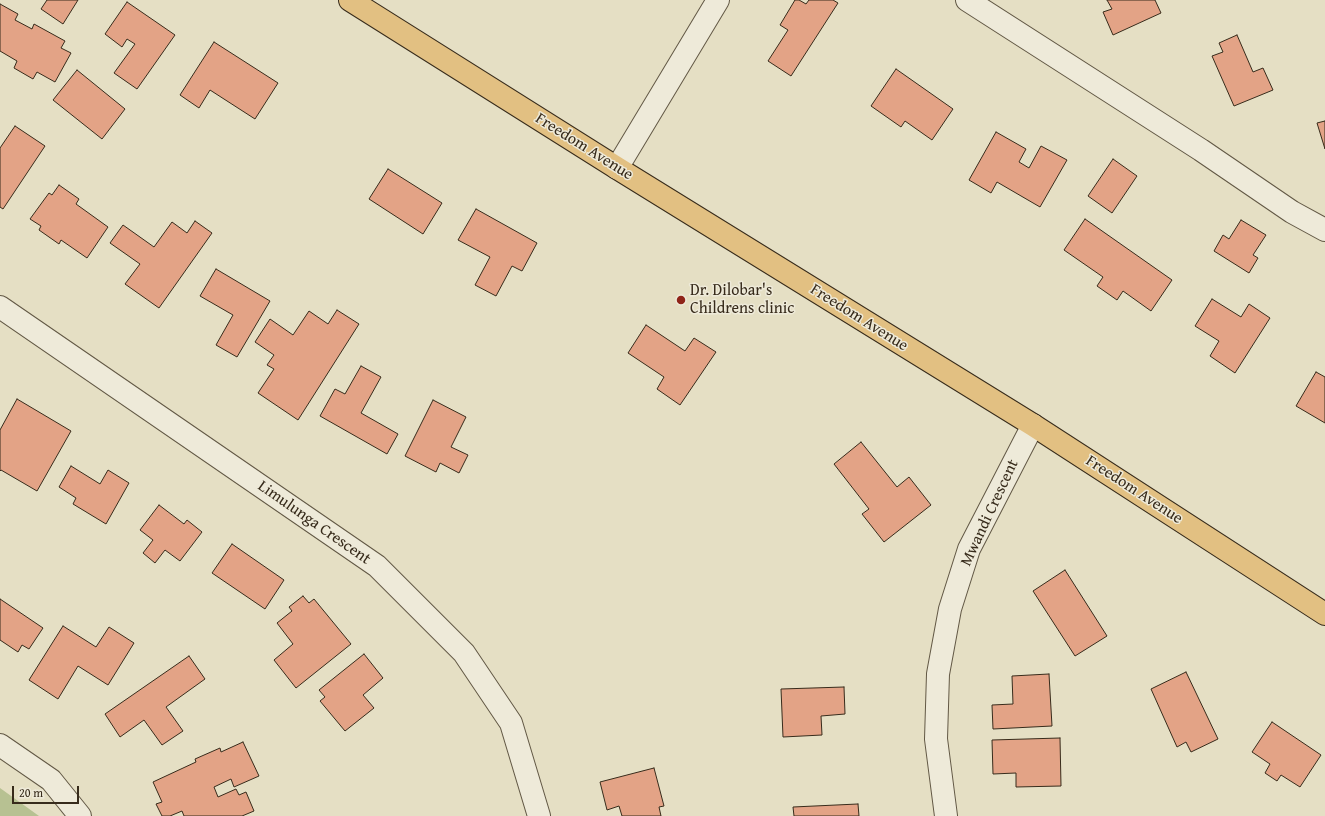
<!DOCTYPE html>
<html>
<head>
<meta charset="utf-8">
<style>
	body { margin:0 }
	#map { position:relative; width:1325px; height:816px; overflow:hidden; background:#e5dfc4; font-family:"Gentium Book Plus",serif }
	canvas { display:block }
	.scale { position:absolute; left:12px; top:786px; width:67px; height:18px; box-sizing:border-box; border:2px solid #372b1b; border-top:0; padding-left:5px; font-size:12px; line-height:14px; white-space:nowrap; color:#372b1b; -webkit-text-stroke:3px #eeead9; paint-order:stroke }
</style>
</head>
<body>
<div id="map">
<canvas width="1325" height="816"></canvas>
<div class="scale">20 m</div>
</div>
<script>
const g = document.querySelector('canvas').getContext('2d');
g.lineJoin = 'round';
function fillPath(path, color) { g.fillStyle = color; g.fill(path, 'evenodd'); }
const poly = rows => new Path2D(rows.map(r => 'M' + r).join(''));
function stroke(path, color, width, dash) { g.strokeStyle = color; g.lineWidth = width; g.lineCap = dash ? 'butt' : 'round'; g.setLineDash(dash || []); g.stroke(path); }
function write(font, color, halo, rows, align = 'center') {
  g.font = font + ' "Gentium Book Plus",serif'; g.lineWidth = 3; g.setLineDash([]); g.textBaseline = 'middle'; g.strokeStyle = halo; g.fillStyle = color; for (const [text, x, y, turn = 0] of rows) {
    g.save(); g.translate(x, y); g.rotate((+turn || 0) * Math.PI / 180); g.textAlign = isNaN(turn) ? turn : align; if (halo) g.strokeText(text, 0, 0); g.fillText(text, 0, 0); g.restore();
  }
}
fillPath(poly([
	[0,788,39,816,0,816]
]), '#b7c192');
const building = poly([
	[47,0,78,0,63,24,41,9,47,0],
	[795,0,799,0,806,4,809,0,833,0,838,3,791,76,768,61,788,30,780,25,795,0],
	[1107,0,1155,0,1161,13,1113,35,1103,12,1112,9,1107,0],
	[127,2,175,35,137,89,114,73,135,44,127,39,122,47,105,34,127,2],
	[0,4,18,14,15,20,32,29,34,24,65,41,61,48,71,53,55,82,37,72,33,79,14,68,17,61,0,51,0,4],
	[1237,35,1253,72,1263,68,1273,90,1234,106,1212,56,1223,52,1219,43,1237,35],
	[214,42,278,83,255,119,210,90,199,108,180,95,214,42],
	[896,69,953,109,932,140,905,121,901,127,871,106,896,69],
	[77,70,125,109,102,139,53,100,77,70],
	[1325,121,1325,149,1317,123,1325,121],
	[15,126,45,146,3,209,0,207,0,148,15,126],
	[996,132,1026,149,1019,162,1029,168,1041,146,1067,160,1040,207,997,182,991,193,969,180,996,132],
	[1113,159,1137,176,1112,213,1088,196,1113,159],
	[388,169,442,203,423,234,369,199,388,169],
	[59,185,79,199,76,204,108,227,87,258,61,240,59,244,39,230,41,226,30,219,49,193,52,195,59,185],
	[476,209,537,243,522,271,512,266,496,296,475,285,490,257,458,240,476,209],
	[1085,219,1172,280,1151,311,1123,291,1117,300,1097,286,1103,277,1064,250,1085,219],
	[1241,220,1266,235,1253,255,1258,258,1249,273,1214,251,1223,235,1229,239,1241,220],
	[195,221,212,233,159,308,125,284,140,264,110,243,123,225,154,247,172,222,187,233,195,221],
	[216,269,270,301,237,357,216,345,233,315,200,296,216,269],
	[1212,299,1241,317,1249,304,1270,318,1235,373,1210,356,1219,341,1195,326,1212,299],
	[337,310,359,324,298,420,258,393,274,369,267,365,274,355,255,342,270,319,293,335,309,311,328,324,337,310],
	[646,325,685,351,694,338,716,352,680,405,657,389,664,377,628,353,646,325],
	[361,366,381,377,361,413,398,434,387,454,320,416,335,389,345,394,361,366],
	[1316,372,1325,377,1325,423,1296,406,1316,372],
	[17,399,71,431,37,491,1,470,0,471,0,430,17,399],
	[433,400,466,417,451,447,468,455,459,473,440,463,436,472,405,456,433,400],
	[861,442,897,487,909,477,931,505,884,542,862,514,869,509,834,464,861,442],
	[71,466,100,484,108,470,129,483,106,524,73,504,76,498,59,487,71,466],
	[159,505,184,524,187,520,202,532,180,561,165,550,155,563,143,553,153,540,140,530,159,505],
	[232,544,284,580,265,609,212,573,232,544],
	[1065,570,1107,636,1075,656,1033,591,1065,570],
	[303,596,309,603,314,599,351,644,296,688,274,660,293,644,277,623,292,611,289,607,303,596],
	[0,599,43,628,29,649,22,645,18,652,0,640,0,599],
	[63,626,96,647,109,627,134,643,108,685,78,666,58,699,29,680,63,626],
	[364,654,383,678,363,695,374,708,345,731,320,701,325,697,319,690,364,654],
	[189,656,205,679,166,707,183,731,162,745,144,720,120,737,105,714,189,656],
	[1186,672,1218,739,1191,752,1186,742,1177,747,1151,689,1186,672],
	[1049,674,1052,726,993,729,992,705,1013,704,1012,676,1049,674],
	[844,687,845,714,821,716,822,735,783,737,781,689,844,687],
	[1272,722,1321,755,1300,787,1281,775,1277,781,1265,773,1270,764,1252,752,1272,722],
	[1060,738,1061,786,1016,787,1016,773,993,774,992,740,1060,738],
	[243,742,259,776,234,787,231,779,214,787,218,797,236,789,239,795,246,792,254,811,242,816,184,816,182,811,170,816,162,816,156,804,162,802,153,782,196,762,195,759,220,748,221,752,243,742],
	[654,768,664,806,659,807,661,816,622,816,619,806,607,810,600,782,654,768],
	[858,804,859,816,794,816,793,807,858,804]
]);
fillPath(building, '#e3a386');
stroke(building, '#372b1b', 1);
const minor = poly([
	[967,0,1201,150,1292,212,1325,230],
	[617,168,718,0],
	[0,307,377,566,464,653,511,723,539,816],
	[0,745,51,780,80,816],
	[946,816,936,739,938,674,950,609,969,549,1033,425]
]);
const major = poly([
	[350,0,617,168,1033,425,1325,614]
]);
stroke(minor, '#625845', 24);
stroke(major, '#372b1b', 24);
stroke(minor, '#eeead9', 22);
stroke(major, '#e2c082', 22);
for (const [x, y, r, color] of [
	[681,300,5,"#8f2418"]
]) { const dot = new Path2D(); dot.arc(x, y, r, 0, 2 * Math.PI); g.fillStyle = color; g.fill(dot); stroke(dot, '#eeead9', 1.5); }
write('16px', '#372b1b', '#eeead9', [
	["Freedom Avenue",584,147,32],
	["Freedom Avenue",859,318,32],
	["Freedom Avenue",1134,490,33],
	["Mwandi Crescent",990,513,-65],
	["Limulunga Crescent",314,523,35]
]);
write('16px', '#372b1b', '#eeead9', [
	["Dr. Dilobar's",690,291],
	["Childrens clinic",690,309]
], 'left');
</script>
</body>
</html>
